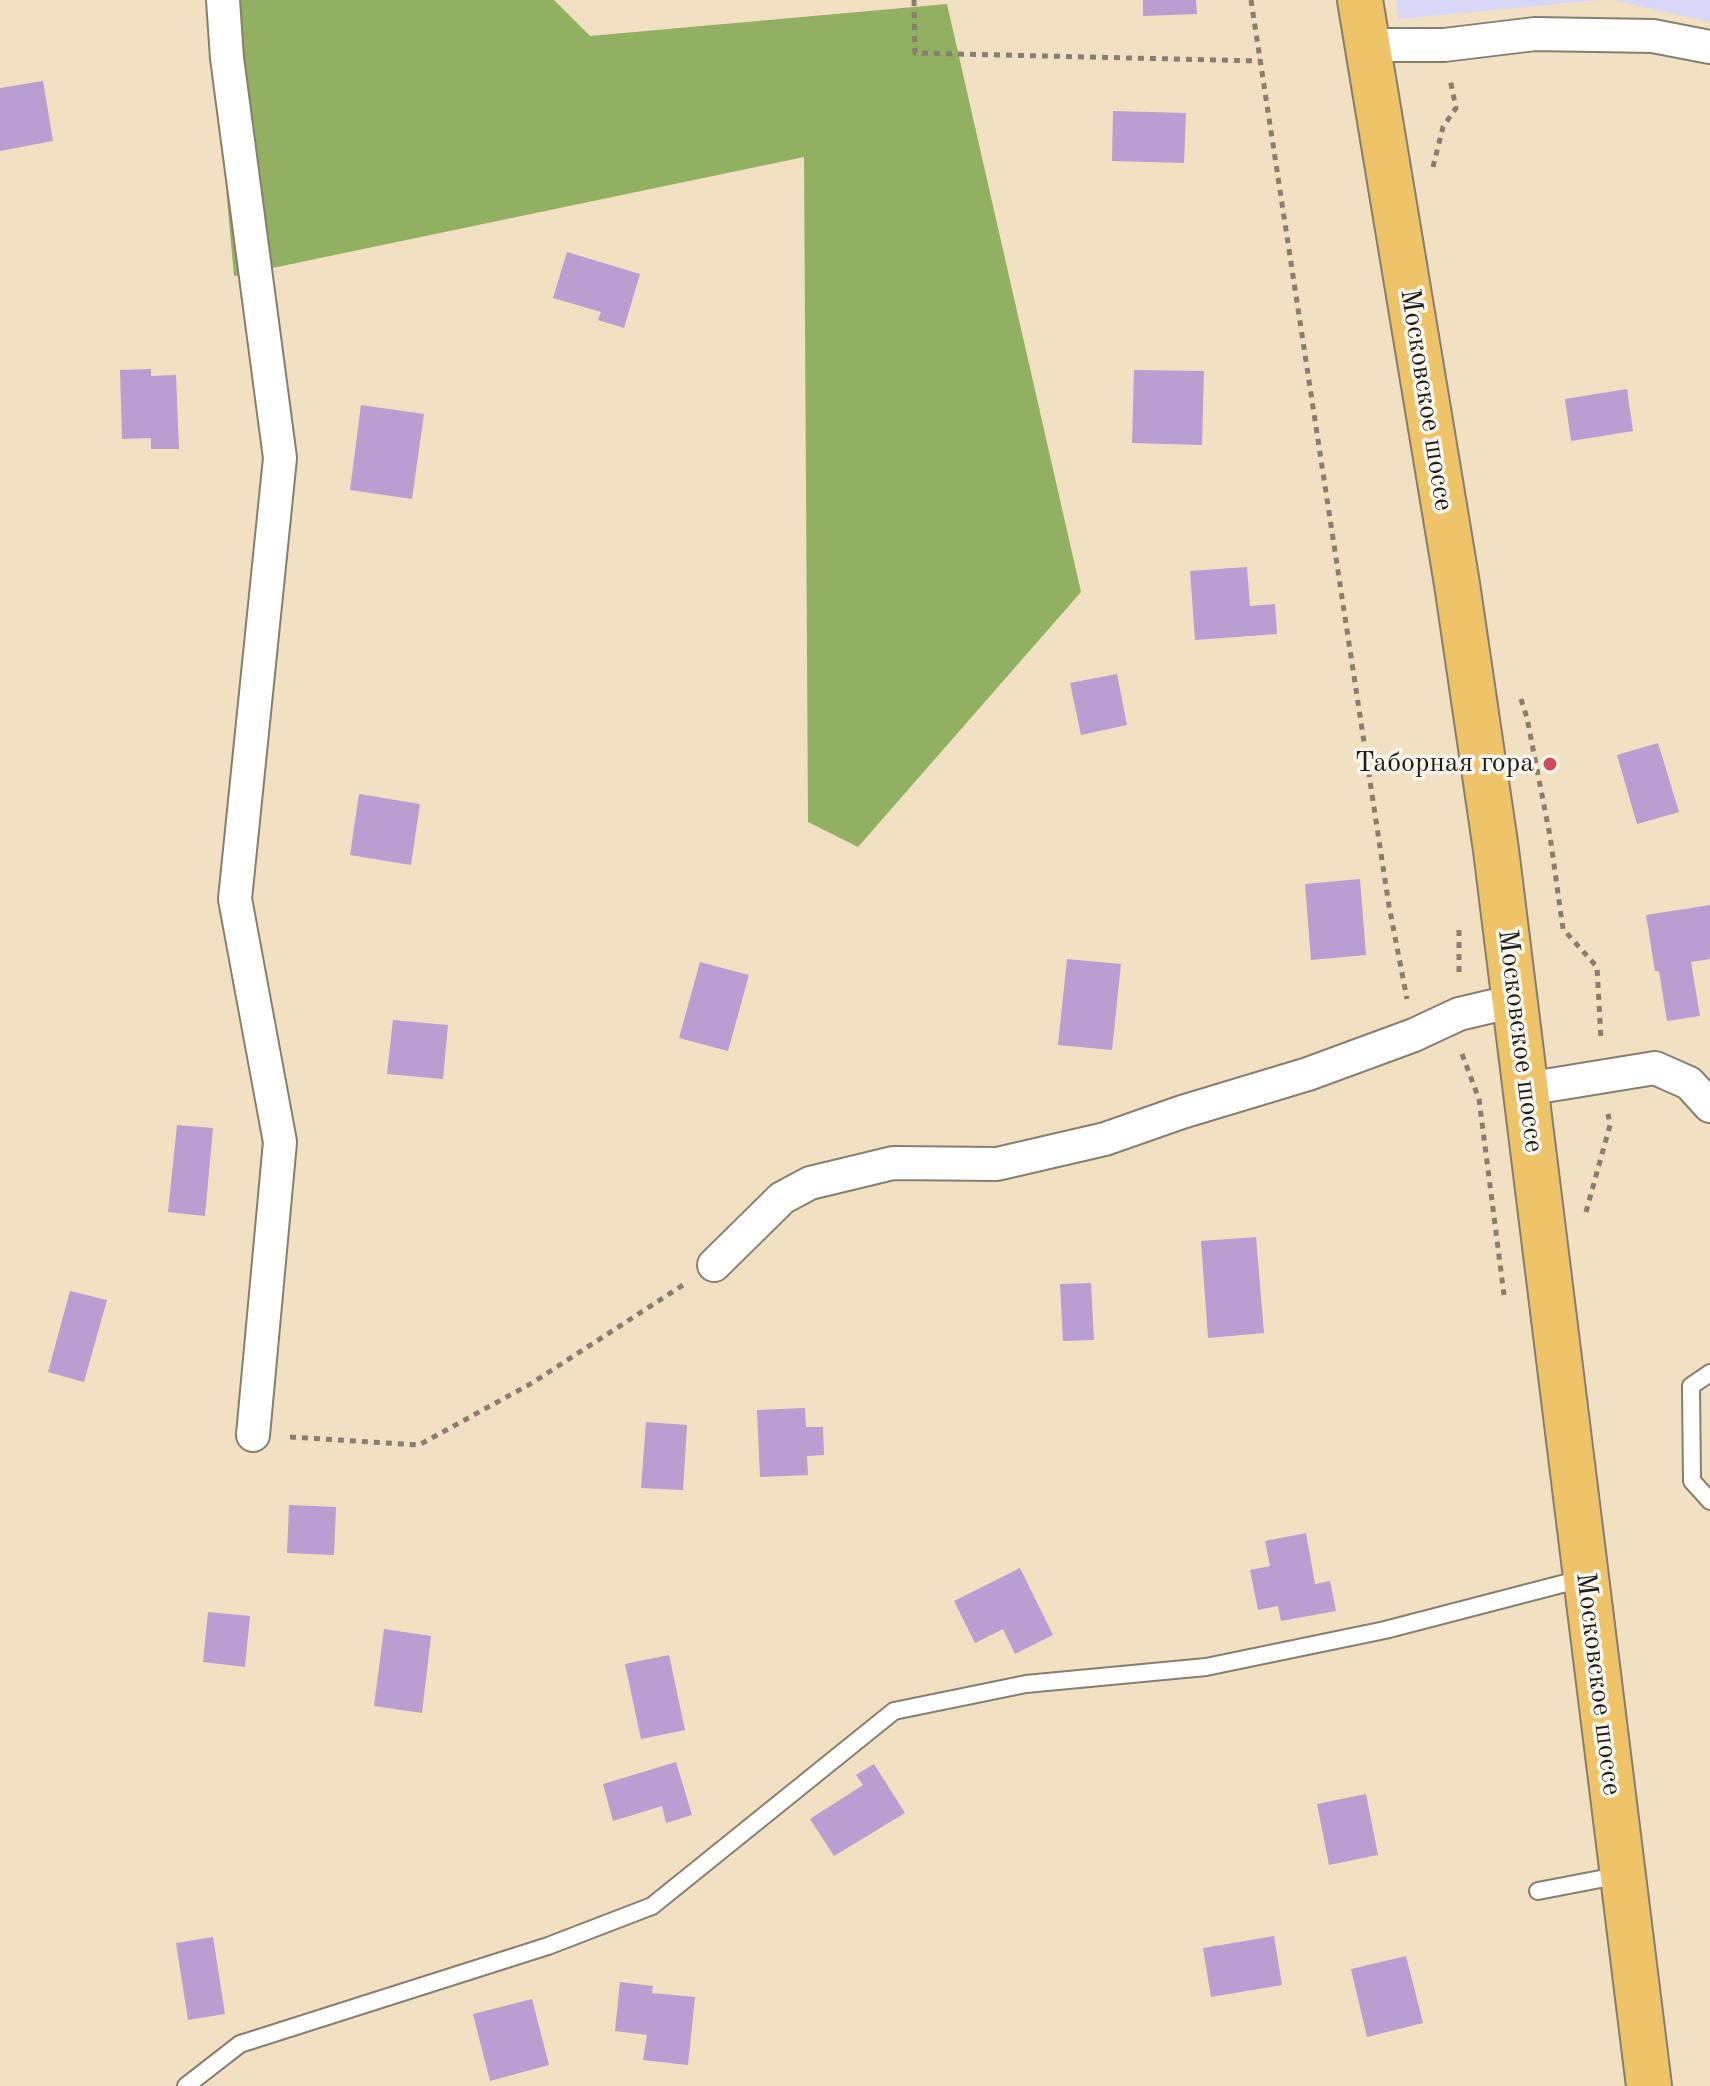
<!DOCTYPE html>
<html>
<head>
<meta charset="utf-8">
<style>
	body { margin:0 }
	canvas { display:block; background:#f2e0c2 }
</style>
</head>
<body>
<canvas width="1710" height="2086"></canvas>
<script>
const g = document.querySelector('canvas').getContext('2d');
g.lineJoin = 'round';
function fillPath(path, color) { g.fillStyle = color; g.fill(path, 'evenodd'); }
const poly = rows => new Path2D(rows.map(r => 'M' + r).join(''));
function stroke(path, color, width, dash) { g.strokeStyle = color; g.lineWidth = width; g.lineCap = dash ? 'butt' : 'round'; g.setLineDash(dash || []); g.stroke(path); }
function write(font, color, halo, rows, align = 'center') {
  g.font = font + ' "Old Standard TT",serif'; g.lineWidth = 7; g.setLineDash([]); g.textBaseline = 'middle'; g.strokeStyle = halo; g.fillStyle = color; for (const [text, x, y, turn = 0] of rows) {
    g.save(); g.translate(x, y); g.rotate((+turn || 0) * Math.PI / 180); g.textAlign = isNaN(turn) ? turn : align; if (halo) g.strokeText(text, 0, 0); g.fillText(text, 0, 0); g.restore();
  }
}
fillPath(poly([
	[1396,0,1599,0,1399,19],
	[1612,0,1710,0,1710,22]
]), '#d8d7f8');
fillPath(poly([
	[209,0,554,0,590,36,947,4,1081,592,858,847,808,822,804,157,234,276]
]), '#92b062');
fillPath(poly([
	[1143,0,1196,0,1197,14,1143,16],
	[43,81,53,141,0,151,0,88],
	[1113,111,1186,113,1184,163,1112,161],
	[567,252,640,274,624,328,598,320,601,312,553,298],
	[151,369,151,376,176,375,179,449,151,449,151,438,122,439,120,370],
	[1134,370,1204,371,1202,445,1132,443],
	[1627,389,1633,431,1571,441,1565,399],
	[361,405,424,414,412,499,350,490],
	[1247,567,1250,606,1275,604,1277,634,1195,640,1190,571],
	[1117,674,1127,725,1081,735,1070,683],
	[1658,743,1679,812,1637,824,1617,755],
	[359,794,420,804,411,865,350,855],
	[1360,879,1366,955,1311,960,1305,884],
	[1710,905,1710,959,1691,962,1700,1016,1667,1021,1659,971,1655,971,1646,915],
	[1067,959,1121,964,1112,1050,1058,1045],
	[700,962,749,975,728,1051,679,1038],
	[393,1020,448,1025,443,1079,387,1074],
	[177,1125,213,1128,205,1216,168,1212],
	[1256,1237,1264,1333,1208,1338,1201,1241],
	[1091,1283,1094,1340,1063,1341,1060,1284],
	[70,1291,107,1300,84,1382,48,1372],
	[805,1408,806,1427,823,1427,824,1455,807,1456,808,1475,760,1477,757,1410],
	[646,1422,687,1425,683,1490,641,1488],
	[289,1505,336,1507,334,1555,287,1553],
	[1306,1533,1315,1584,1330,1581,1336,1611,1281,1621,1278,1606,1258,1610,1250,1570,1270,1566,1265,1541],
	[1020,1568,1053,1635,1015,1654,1003,1629,975,1643,954,1601],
	[208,1612,250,1616,245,1667,203,1662],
	[384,1629,431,1636,422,1713,374,1706],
	[669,1655,685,1730,641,1739,625,1664],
	[676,1762,692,1815,666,1823,662,1806,613,1821,603,1784],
	[874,1764,905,1813,834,1856,810,1819,863,1785,856,1775],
	[1366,1794,1378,1855,1329,1865,1317,1804],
	[1274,1936,1282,1985,1211,1997,1203,1948],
	[213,1937,225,2014,188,2020,176,1943],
	[1406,1956,1423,2023,1367,2037,1351,1969],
	[620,1982,653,1986,652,1993,695,1997,688,2065,643,2060,647,2035,615,2031],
	[532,1999,549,2065,490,2081,473,2014]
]), '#b99ed1');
const service = poly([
	[1710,1373,1691,1386,1692,1481,1710,1501],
	[1538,1891,1621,1875],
	[186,2086,240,2044,548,1946,652,1906,894,1711,1026,1684,1206,1667,1385,1630,1585,1578]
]);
const minor = poly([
	[223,0,227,58,280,458,235,899,280,1142,253,1435],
	[1367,45,1444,45,1535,34,1653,36,1710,47],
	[1526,1089,1655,1068,1689,1083,1710,1106],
	[714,1265,782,1198,810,1183,893,1163,997,1164,1105,1139,1182,1112,1308,1074,1414,1035,1459,1014,1514,1001]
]);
const primary = poly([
	[1360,0,1457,584,1496,850,1649,2086]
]);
stroke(service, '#877e6f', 20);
stroke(minor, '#877e6f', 36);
stroke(primary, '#877e6f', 48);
stroke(poly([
	[914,0,915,53,1260,61],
	[1251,0,1389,906,1407,999],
	[1433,167,1443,127,1456,108,1450,79],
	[1521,699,1527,718,1550,836,1563,929,1597,967,1601,1040],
	[1459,930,1459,976],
	[1462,1054,1479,1099,1504,1295],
	[1586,1212,1610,1125,1608,1114],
	[290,1437,419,1445,532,1383,683,1285]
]), '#877e6f', 5, [6, 6]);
stroke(service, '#fff', 16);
stroke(minor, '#fff', 32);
stroke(primary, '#efc469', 44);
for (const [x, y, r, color] of [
	[1550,764,8,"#d1495b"]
]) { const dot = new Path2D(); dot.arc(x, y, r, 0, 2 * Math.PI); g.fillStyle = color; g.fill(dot); stroke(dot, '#fbf7ec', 3); }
write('28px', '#1c1c1c', '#fbf7ec', [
	["Московское шоссе",1426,400,81],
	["Московское шоссе",1520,1041,83],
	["Московское шоссе",1598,1684,83]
]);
write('28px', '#1c1c1c', '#fbf7ec', [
	["Таборная гора",1534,764]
], 'right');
</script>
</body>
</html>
